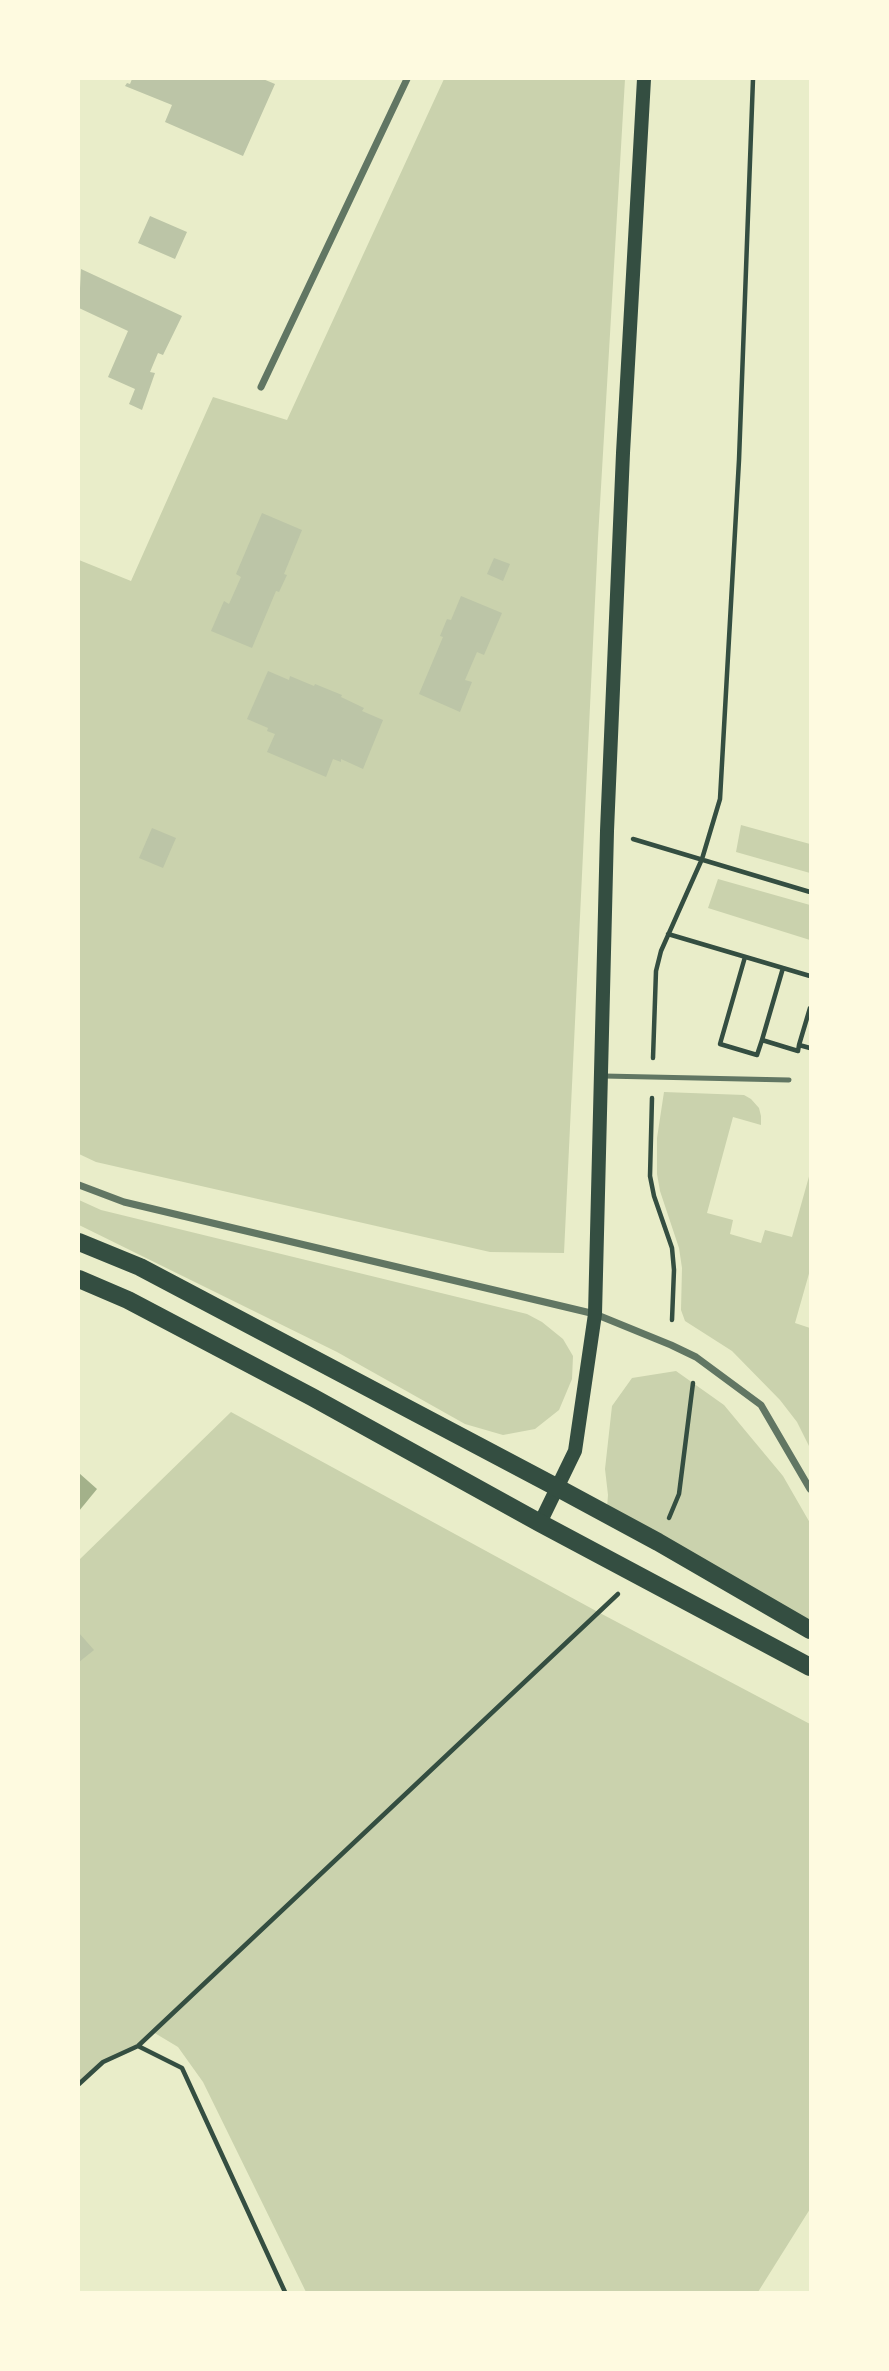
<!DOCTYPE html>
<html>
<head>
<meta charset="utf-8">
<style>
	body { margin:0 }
	#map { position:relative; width:889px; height:2371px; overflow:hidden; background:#e9edc9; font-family:"Space Grotesk",sans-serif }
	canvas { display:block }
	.frame { position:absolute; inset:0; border:80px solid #fefae0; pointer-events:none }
</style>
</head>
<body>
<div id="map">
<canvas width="889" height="2371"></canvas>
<div class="frame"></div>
</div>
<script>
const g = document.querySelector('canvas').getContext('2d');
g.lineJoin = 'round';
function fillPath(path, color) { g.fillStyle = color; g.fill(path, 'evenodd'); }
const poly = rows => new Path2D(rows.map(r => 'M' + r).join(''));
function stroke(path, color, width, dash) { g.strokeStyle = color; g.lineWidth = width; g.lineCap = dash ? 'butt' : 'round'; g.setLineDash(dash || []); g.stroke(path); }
fillPath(poly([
	[444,79,625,79,598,538,564,1253,490,1252,96,1162,79,1154,79,560,131,581,213,397,287,420],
	[741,825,810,844,810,873,736,852],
	[718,879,810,905,810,940,708,908],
	[664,1092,744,1095,751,1099,759,1108,761,1116,761,1125,733,1117,707,1213,733,1220,730,1234,761,1243,765,1230,792,1237,810,1173,810,1270,795,1323,810,1328,810,1448,797,1422,780,1400,732,1351,685,1321,681,1310,682,1268,679,1248,660,1191,657,1174,657,1138],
	[79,1200,101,1210,527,1314,542,1322,563,1339,573,1356,572,1379,559,1410,535,1429,503,1435,465,1424,337,1352,79,1225],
	[676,1371,724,1405,783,1476,810,1523,810,1621,607,1508,608,1495,605,1469,612,1406,632,1378],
	[231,1412,598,1612,810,1724,810,2209,758,2292,306,2292,203,2082,178,2047,153,2032,138,2046,103,2062,79,2084,79,1560]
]), '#cad2ad');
fillPath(poly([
	[79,1473,97,1489,79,1511]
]), '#a3b18a');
fillPath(poly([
	[132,79,263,79,275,84,243,156,165,122,172,105,125,86,127,83,130,84],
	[150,216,187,232,175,259,138,243],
	[81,269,182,316,163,355,158,353,150,372,155,373,142,410,129,404,135,389,108,377,128,331,79,308],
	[262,513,302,530,284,574,287,575,279,592,276,591,252,648,211,631,224,601,229,604,241,577,236,574],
	[494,558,510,564,503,581,487,574],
	[461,596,502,613,484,655,477,652,465,680,472,682,460,712,419,694,443,637,440,636,447,619,451,620],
	[268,671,289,680,290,676,314,686,315,684,342,695,341,697,364,708,362,711,383,720,363,769,341,759,341,762,333,759,326,777,267,752,275,734,267,731,268,728,247,719],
	[152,828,176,838,163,868,139,858],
	[79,1633,94,1650,79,1662]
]), '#bcc5a7');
stroke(poly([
	[633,839,810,892],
	[668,934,810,976],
	[745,957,720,1044,757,1055,762,1040],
	[783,968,762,1040,798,1051,799,1045],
	[810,1008,799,1045,810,1048],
	[653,1058,656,971,661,951,702,859,720,799,739,460,753,79],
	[652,1098,650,1176,654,1196,672,1248,674,1270,672,1320],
	[669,1518,679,1494,693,1383],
	[138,2046,182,2068,285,2292],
	[79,2084,103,2062,138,2046,618,1594]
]), '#344e41', 4.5);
stroke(poly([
	[604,1076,789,1080]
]), '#617663', 5);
stroke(poly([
	[261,387,407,79],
	[79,1185,124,1202,595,1314,671,1345,696,1357,761,1405,810,1489]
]), '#617663', 7);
stroke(poly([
	[540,1523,575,1451,595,1314,607,831,623,453,644,79]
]), '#344e41', 14);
stroke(poly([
	[79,1242,140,1267,558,1488,658,1542,810,1630],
	[79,1279,128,1300,312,1397,540,1523,810,1667]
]), '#344e41', 18);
</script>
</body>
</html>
